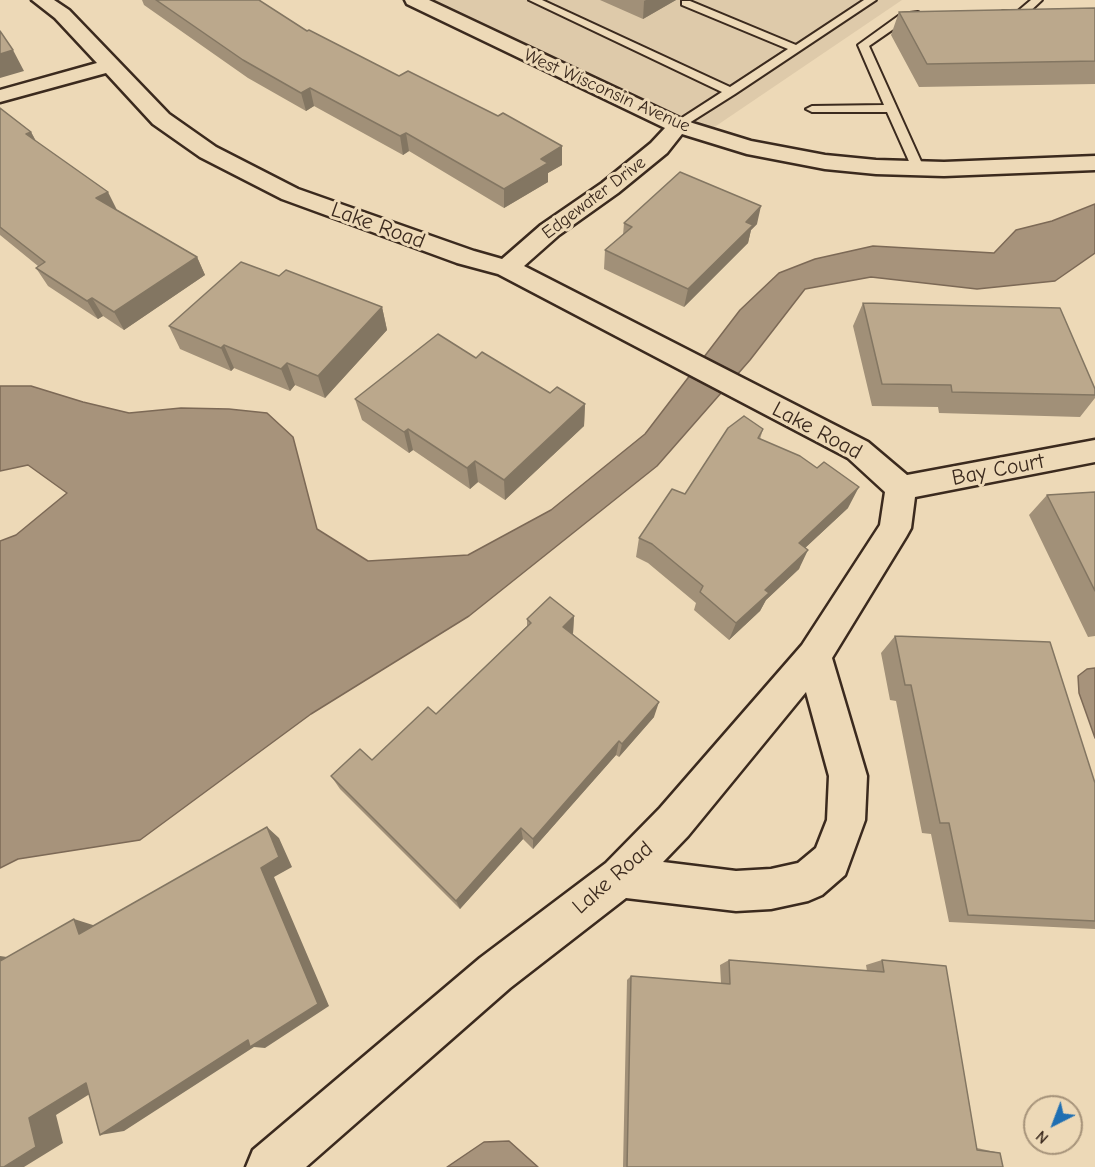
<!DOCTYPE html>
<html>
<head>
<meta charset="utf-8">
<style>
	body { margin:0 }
	#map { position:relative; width:1095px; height:1167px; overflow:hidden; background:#edd9b7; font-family:"Comic Neue",sans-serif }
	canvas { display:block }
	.north { position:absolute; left:1023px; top:1095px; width:60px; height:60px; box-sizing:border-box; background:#edd9b7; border:2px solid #a6937a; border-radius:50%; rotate:222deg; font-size:16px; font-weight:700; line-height:24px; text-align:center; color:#3b2a1e }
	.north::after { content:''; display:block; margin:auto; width:21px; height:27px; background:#1f6fb2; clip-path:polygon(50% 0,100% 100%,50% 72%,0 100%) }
</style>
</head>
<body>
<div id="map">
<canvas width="1095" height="1167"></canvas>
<div class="north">N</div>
</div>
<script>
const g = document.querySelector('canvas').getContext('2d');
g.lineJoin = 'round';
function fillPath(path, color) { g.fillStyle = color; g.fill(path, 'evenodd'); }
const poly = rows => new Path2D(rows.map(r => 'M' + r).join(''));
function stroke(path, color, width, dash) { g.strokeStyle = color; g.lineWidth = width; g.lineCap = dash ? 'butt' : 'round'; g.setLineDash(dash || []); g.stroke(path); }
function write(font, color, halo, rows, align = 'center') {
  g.font = font + ' "Comic Neue",sans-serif'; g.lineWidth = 6; g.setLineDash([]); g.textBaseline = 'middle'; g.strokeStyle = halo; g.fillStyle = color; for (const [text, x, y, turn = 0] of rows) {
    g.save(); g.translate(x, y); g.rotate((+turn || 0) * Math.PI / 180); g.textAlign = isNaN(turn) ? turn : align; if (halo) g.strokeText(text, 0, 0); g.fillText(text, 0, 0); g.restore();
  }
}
fillPath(poly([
	[434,0,902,0,713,128,653,108]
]), '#decaaa');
const water = poly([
	[1095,204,1095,253,1055,281,977,289,871,277,805,289,750,360,657,466,469,616,311,714,140,840,18,859,0,868,0,541,16,535,67,493,28,465,0,471,0,386,31,386,83,402,129,413,181,408,229,409,267,413,293,437,317,529,368,561,468,555,551,510,645,434,740,310,779,273,815,259,873,246,994,253,1016,230,1052,221,1095,204],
	[1095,668,1095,738,1079,693,1078,676,1087,669,1095,668],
	[509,1141,538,1167,447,1167,484,1142,509,1141]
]);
fillPath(water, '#a7937b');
stroke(water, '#7c6956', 1.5);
const service = poly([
	[529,0,542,0,730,87,788,49,682,5,682,1,690,1,796,45,864,0,876,0,735,94,678,130,674,129,674,123,722,92,529,0],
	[1031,0,1042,0,1025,16,1003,17,998,14,1003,11,1018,11,1031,0],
	[918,12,923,15,922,17,908,19,869,46,924,168,918,172,912,168,887,112,812,112,806,109,812,106,884,105,858,45,901,14,918,12]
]);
const minor = poly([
	[32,0,54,0,69,10,169,114,216,147,298,189,474,251,502,259,541,225,602,183,651,143,665,128,407,4,405,0,429,0,686,121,751,141,825,155,876,160,944,162,1095,156,1095,170,944,176,876,174,825,169,747,154,682,134,667,153,618,193,559,235,524,266,868,442,907,475,1095,440,1095,462,915,497,911,528,906,537,832,658,867,776,865,820,845,875,822,895,808,901,771,909,736,911,626,898,510,988,306,1167,246,1167,253,1150,480,958,606,863,660,808,802,645,880,525,885,492,848,458,498,274,457,263,282,199,200,157,153,124,106,73,0,102,0,90,97,63,55,18,32,0],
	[806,692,829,776,827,820,816,848,798,863,771,869,736,871,663,862,688,836,806,692]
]);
stroke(service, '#3b2a1e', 4);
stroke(minor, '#3b2a1e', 5);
fillPath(service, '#edd9b7');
fillPath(minor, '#edd9b7');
fillPath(poly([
	[142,0,259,0,307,31,562,165,548,173,548,182,504,208,409,151,403,155,314,106,306,111,248,78,144,5],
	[600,0,676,0,643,19],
	[1095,8,1095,84,919,87,891,35,899,12],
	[0,108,31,132,36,141,117,210,197,257,205,275,124,330,103,316,98,319,48,286,36,268,38,266,0,235],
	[624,223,757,224,751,230,748,243,684,307,604,269,605,250,623,235],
	[279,276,382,307,387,330,325,398,295,385,290,391,234,368,231,371,180,349,169,326],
	[863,303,1095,389,1095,398,1080,417,939,413,938,407,872,406,853,326],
	[476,358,550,393,585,404,584,426,505,500,478,482,470,489,413,450,409,453,362,420,355,399],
	[763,429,760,439,848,508,805,548,799,569,766,600,760,611,729,640,694,610,696,603,648,563,636,557,639,538,685,494],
	[1095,492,1095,636,1088,637,1029,515,1047,495],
	[574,616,573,634,654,717,619,757,616,755,533,849,523,839,460,909,340,789,331,776,372,760,436,714,527,626,527,619],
	[895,636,1095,783,1095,929,949,922,931,834,922,833,896,701,890,700,881,653],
	[729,960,867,971,866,965,882,960,977,1148,1000,1153,1003,1167,623,1167,627,980,631,976,721,983,720,965]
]), '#a19078');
fillPath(poly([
	[646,0,676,0,643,19,644,1],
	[13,50,24,71,0,78,0,54],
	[310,88,314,106,306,111,301,93],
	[31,132,41,151,26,134],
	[406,133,409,151,403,155,400,136],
	[562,146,562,165,548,173,548,182,504,208,504,189,541,159],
	[108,192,117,210,96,198],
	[761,206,757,224,751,230,748,243,684,307,688,289,746,222],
	[197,257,205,275,124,330,114,312],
	[92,298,103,316,98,319,87,301],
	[382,307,387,330,325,398,318,376],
	[224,345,234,368,231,371,221,348],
	[287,363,295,385,290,391,281,369],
	[585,404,584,426,505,500,504,480],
	[408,429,413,450,409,453,404,432],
	[475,461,478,482,470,489,467,468],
	[859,487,848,508,790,562,799,543],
	[808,550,799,569,766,600,760,611,729,640,736,623,765,590],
	[574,616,573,633,563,644,563,627],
	[659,702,654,717,619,757,622,744],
	[619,741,616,755,533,849,533,839],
	[267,827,279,838,292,867,274,877,329,1006,265,1048,254,1047,124,1131,100,1135,261,868],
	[521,828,523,839,460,909,456,901],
	[74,919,96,926,79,934],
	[0,956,7,957,0,973],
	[109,1082,56,1115,63,1143,24,1167,4,1167,29,1118,86,1083]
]), '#837662');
const building = poly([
	[156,0,259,0,307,31,309,30,399,76,408,71,498,116,503,113,562,146,541,159,548,163,504,189,406,133,400,136,310,88,301,93,243,60,156,0],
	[1095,8,1095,61,927,64,899,12,1095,8],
	[0,31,13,50,0,54,0,31],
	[0,108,31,132,26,134,108,192,96,198,197,257,114,312,92,298,87,301,36,268,45,262,0,227,0,108],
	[680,172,761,206,746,222,753,225,688,289,605,250,632,227,624,223,680,172],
	[241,262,279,276,286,270,382,307,318,376,287,363,281,369,224,345,221,348,169,326,241,262],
	[863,303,1060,308,1095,389,1095,395,952,392,951,385,882,384,863,303],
	[438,334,476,358,482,352,550,393,557,387,585,404,504,480,475,461,467,468,408,429,404,432,355,399,438,334],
	[744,416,763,429,758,438,800,456,817,468,824,462,859,487,799,543,808,550,765,590,769,593,736,623,700,592,703,586,652,544,639,538,672,489,685,494,728,428,744,416],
	[1095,492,1095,591,1047,495,1095,492],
	[550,597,574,616,563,627,659,702,622,744,619,741,533,839,521,828,456,901,331,776,360,749,372,760,428,707,436,714,531,623,527,619,550,597],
	[895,636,1050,642,1095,783,1095,921,968,915,949,823,940,823,911,685,905,685,895,636],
	[267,827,279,857,261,868,318,1004,250,1047,248,1040,100,1135,86,1083,29,1118,36,1147,4,1167,0,1167,0,961,74,919,79,934,267,827],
	[729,960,884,972,882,960,946,966,977,1150,1000,1153,1003,1167,627,1167,631,976,730,984,729,960]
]);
fillPath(building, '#bba88c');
stroke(building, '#837662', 1.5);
write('18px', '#3b2a1e', '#edd9b7', [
	["West Wisconsin Avenue",607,91,24],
	["Edgewater Drive",594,198,-37]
]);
write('22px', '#3b2a1e', '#edd9b7', [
	["Lake Road",378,226,20],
	["Lake Road",817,431,28],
	["Bay Court",998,470,-11],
	["Lake Road",613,878,-41]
]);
</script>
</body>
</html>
